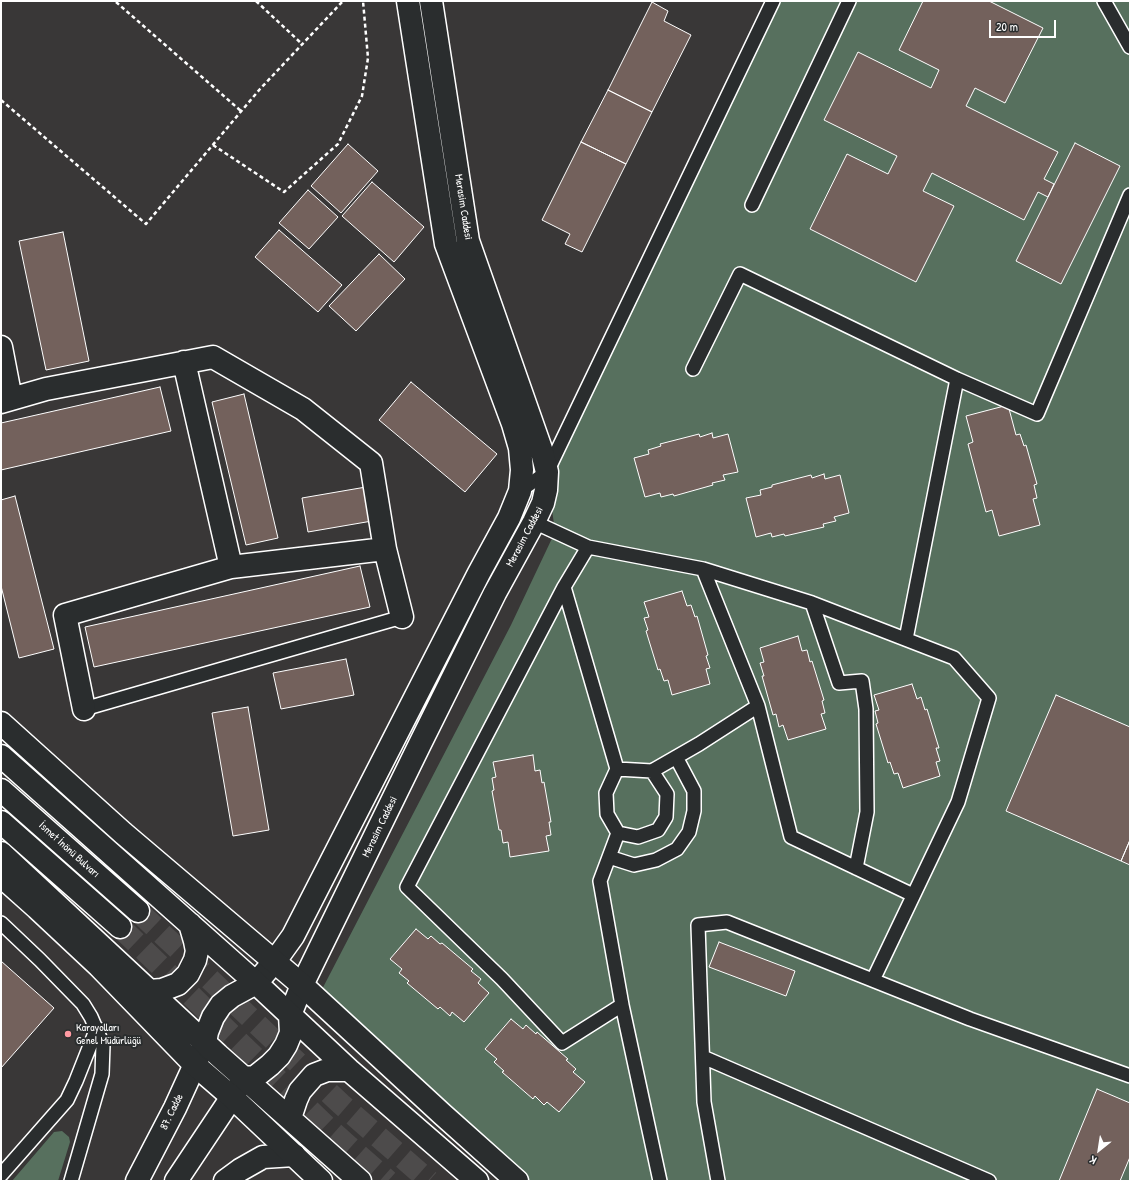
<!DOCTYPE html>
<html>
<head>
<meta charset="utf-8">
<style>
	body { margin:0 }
	#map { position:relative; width:1131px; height:1182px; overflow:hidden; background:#393737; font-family:"Patrick Hand",sans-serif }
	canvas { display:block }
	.frame { position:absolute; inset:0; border:2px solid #fff; pointer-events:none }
	.north { position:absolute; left:1079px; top:1130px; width:40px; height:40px; -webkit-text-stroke:3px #2a2d2e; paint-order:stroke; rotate:210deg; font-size:11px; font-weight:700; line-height:16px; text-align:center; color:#fff }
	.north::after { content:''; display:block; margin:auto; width:14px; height:18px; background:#fff; clip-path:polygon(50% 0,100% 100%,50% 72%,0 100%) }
	.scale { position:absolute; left:989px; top:20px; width:67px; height:18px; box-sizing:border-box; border:2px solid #fff; border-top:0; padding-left:5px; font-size:12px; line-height:14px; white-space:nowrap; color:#fff; -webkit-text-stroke:3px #2a2d2e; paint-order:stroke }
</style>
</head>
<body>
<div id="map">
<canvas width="1131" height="1182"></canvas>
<div class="frame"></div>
<div class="north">K</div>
<div class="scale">20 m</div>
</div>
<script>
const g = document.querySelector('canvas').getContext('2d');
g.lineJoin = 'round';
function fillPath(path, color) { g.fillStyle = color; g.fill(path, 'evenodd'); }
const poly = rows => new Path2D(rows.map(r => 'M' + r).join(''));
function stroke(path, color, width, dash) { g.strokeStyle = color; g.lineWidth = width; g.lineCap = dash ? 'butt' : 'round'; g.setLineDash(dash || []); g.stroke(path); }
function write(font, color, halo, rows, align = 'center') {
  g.font = font + ' "Patrick Hand",sans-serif'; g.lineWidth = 4; g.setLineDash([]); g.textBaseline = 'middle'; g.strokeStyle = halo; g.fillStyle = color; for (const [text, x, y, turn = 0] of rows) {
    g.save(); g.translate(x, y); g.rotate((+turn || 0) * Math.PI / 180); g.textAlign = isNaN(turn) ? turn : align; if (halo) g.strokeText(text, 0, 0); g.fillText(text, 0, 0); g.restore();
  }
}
fillPath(poly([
	[773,1,1130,1,1130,1181,517,1181,317,999,511,625,555,532,547,472],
	[62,1131,69,1137,70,1142,58,1181,12,1181,54,1132]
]), '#57705e');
const building = poly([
	[923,1,989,1,1043,28,1005,103,975,88,966,106,1058,152,1044,179,1054,184,1048,197,1038,192,1024,220,932,173,923,191,954,206,916,282,810,229,847,154,888,174,897,156,824,120,858,52,931,88,939,70,899,50,923,1],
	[652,2,668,11,664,21,691,35,652,112,608,90,652,2],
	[608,90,652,112,626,164,581,142,608,90],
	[581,142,626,164,582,252,565,244,570,234,542,220,581,142],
	[1075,143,1120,166,1061,284,1016,261,1075,143],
	[348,144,378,171,341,213,311,186,348,144],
	[372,182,424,227,394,262,342,216,372,182],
	[308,190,338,217,309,249,279,223,308,190],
	[279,230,342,285,318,312,255,257,279,230],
	[63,232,89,361,46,370,19,241,63,232],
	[379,254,405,279,356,331,329,306,379,254],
	[411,382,497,454,465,492,379,420,411,382],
	[160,387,171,431,1,470,1,423,160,387],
	[244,394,278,538,246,545,212,402,244,394],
	[1008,405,1016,435,1020,434,1024,446,1026,445,1037,484,1034,485,1037,498,1033,499,1040,525,999,536,992,510,986,512,968,444,973,442,966,416,1008,405],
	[712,433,713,438,728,434,738,472,723,475,725,480,712,483,713,485,674,496,673,494,661,497,660,493,645,497,634,458,649,454,648,450,661,446,660,444,699,434,700,437,712,433],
	[824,474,825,479,840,475,849,513,834,517,836,521,823,524,824,527,785,536,784,534,772,537,771,533,756,537,746,498,761,495,760,490,772,487,772,485,811,475,812,478,824,474],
	[366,487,372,521,308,532,302,498,366,487],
	[15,496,54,649,19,658,1,586,1,500,15,496],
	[360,566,370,607,94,667,85,627,360,566],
	[682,591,687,606,691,605,695,617,697,616,708,655,706,656,710,668,706,669,710,684,672,695,668,680,664,681,660,669,658,670,646,631,648,630,644,618,649,617,644,602,682,591],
	[798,636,802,651,807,650,810,662,812,661,824,700,822,701,825,713,821,714,826,729,788,740,783,725,779,727,776,714,773,715,762,676,764,676,760,663,764,662,760,648,798,636],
	[346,659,354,695,281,709,273,673,346,659],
	[912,684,917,699,921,697,925,710,927,709,939,748,936,748,940,761,936,762,940,776,903,788,898,773,894,774,890,762,888,763,876,724,878,723,875,711,879,710,874,695,912,684],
	[1056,695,1130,727,1130,840,1121,861,1006,811,1056,695],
	[248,707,269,830,233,836,212,713,248,707],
	[533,755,535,771,540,770,542,783,544,782,551,822,549,822,551,835,546,836,549,851,510,857,508,842,503,843,501,830,499,830,492,791,494,790,492,778,496,777,493,762,533,755],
	[1130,840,1130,865,1121,861,1130,840],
	[416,929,428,939,431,936,440,944,442,943,473,969,471,971,481,979,478,983,489,993,464,1022,452,1012,450,1016,440,1007,438,1009,407,983,409,981,399,973,402,969,390,959,416,929],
	[719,942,795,971,786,996,709,967,719,942],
	[1,961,54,1008,1,1068,1,961],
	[511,1019,523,1029,526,1025,536,1034,537,1032,568,1059,566,1060,576,1069,573,1072,585,1082,559,1112,547,1102,544,1105,535,1096,533,1099,502,1072,504,1071,494,1062,497,1059,485,1049,511,1019],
	[1097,1089,1130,1103,1130,1157,1120,1181,1059,1181,1097,1089]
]);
fillPath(building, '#73615c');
stroke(building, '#fff', 1);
stroke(poly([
	[138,911,341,1104,429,1181],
	[120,927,326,1126,388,1181]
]), '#4d4b4b', 22, [22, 11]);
const lane = poly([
	[1104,1,1130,47],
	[752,205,849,1],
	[693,369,740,274,957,379,1037,414,1130,195],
	[520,491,547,472,773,1],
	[534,522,588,547],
	[703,569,758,706],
	[564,587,617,769,606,793,607,814,618,833,638,837,658,830,666,817,667,794,652,771,699,744,758,706,791,837,913,895],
	[812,603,839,683,862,681,866,709,867,812,856,868],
	[906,639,957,379],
	[84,709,402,617],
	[617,769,652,771],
	[618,833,600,881,622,1005],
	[609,857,634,865,656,860,677,849,689,832,694,811,694,791,676,757],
	[1,923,40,960,83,1004,91,1017,103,1045,102,1074,71,1181],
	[703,1057,989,1181],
	[1,1175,67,1100,76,1081,97,1028],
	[660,1181,622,1005,562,1043,502,979,407,887,564,587,588,547,703,569,812,603,954,658,989,698,958,802,873,980],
	[718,1181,704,1102,698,925,727,922,970,1019,1130,1076]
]);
const street = poly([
	[1,347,11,399],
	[1,402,46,389,213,357,303,409,371,463,385,549,402,617],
	[231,567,385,549],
	[84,709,65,615,231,567,184,362],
	[256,983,275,961,293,936,479,573,509,518,520,491,522,470,520,448,513,424,446,244,408,1],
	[290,1015,302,985,420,744,495,593,534,522,543,503,546,490,547,472,542,452,468,241,431,1]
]);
const secondary = poly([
	[137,1181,175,1108,202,1049],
	[176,1181,242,1082],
	[225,1181,240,1170,263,1157,294,1155]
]);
const primary = poly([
	[1,723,123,833,302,985,442,1114,517,1181],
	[1,756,256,983,349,1070,477,1181],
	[1,790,138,911],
	[1,822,120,927],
	[1,853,218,1055,360,1181],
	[1,876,37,908,99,966,195,1065,232,1097,321,1181],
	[149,991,162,990,178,984,188,974,195,960,197,951,195,941,190,924],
	[205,1043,207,1032,213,1017,221,1005,232,996,256,983],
	[245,1078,255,1077,270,1065,279,1056,286,1045,291,1033,290,1015],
	[290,1118,296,1100,300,1091,314,1075,327,1070,349,1070]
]);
stroke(lane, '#fff', 16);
stroke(street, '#fff', 25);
stroke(secondary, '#fff', 25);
stroke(primary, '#fff', 25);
stroke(poly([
	[256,1,302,44],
	[116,2,241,111],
	[1,100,146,224,260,89,343,1],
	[213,145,284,192,338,144,362,96,368,58,363,1]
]), '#fff', 2.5, [4, 3]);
stroke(lane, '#2a2d2e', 13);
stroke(street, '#2a2d2e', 22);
stroke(secondary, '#2a2d2e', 22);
stroke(primary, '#2a2d2e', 22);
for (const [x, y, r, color] of [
	[68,1034,4,"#ff9aa2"]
]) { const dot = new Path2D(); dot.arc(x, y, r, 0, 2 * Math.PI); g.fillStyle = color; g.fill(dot); stroke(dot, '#2a2d2e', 1.5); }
write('11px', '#fff', '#2a2d2e', [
	["Merasim Caddesi",463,207,81],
	["Merasim Caddesi",525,537,-62],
	["Merasim Caddesi",380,827,-64],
	["İsmet İnönü Bulvarı",69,850,42],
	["87. Cadde",172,1112,-64]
]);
write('11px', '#fff', '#2a2d2e', [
	["Karayolları",76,1028],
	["Genel Müdürlüğü",76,1041]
], 'left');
</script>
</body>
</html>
